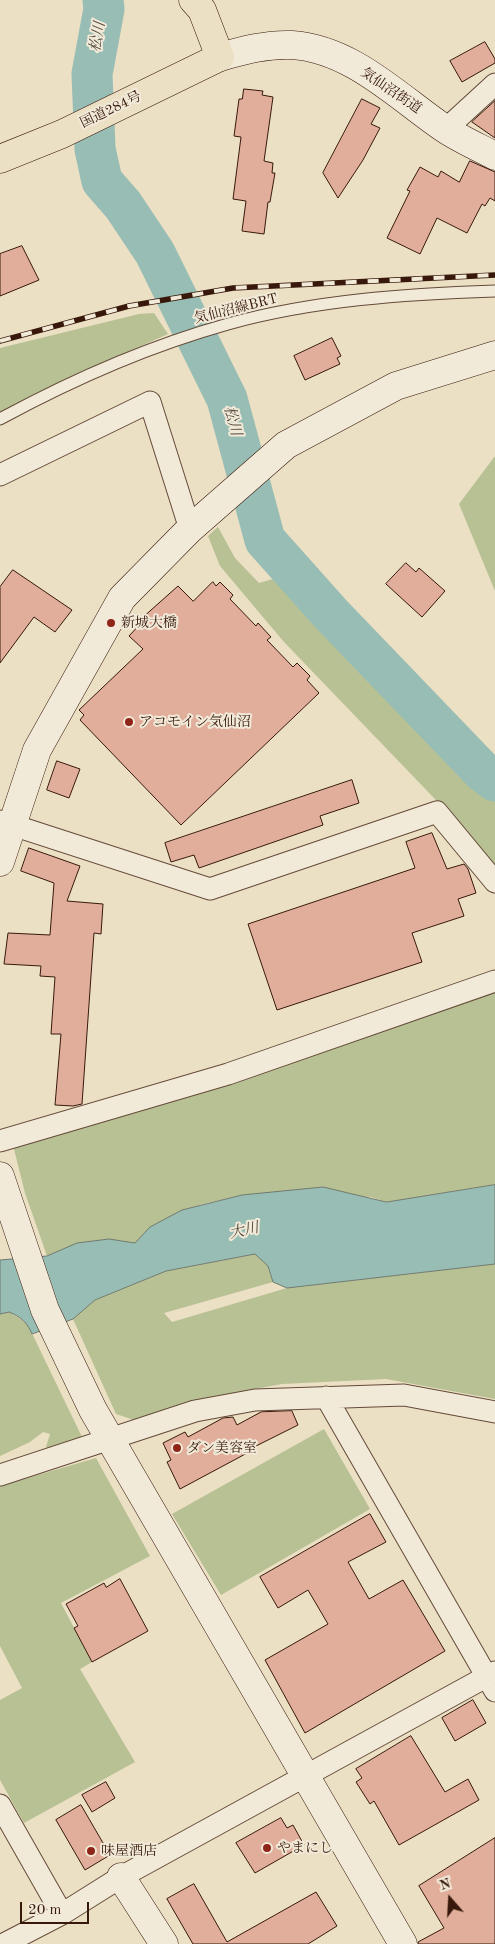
<!DOCTYPE html>
<html>
<head>
<meta charset="utf-8">
<style>
  body { margin:0 }
  #map { position:relative; width:495px; height:1944px; overflow:hidden; background:#ebdfc4; font-family:"Old Standard TT",serif }
  canvas { display:block }
  .north { position:absolute; left:425px; top:1874px; width:50px; height:50px; -webkit-text-stroke:4px #f2ead9; paint-order:stroke; rotate:341deg; font-size:14px; font-weight:700; line-height:20px; text-align:center; color:#37180a }
  .north::after { content:''; display:block; margin:auto; width:18px; height:22px; background:#37180a; clip-path:polygon(50% 0,100% 100%,50% 72%,0 100%) }
  .scale { position:absolute; left:20px; top:1902px; width:69px; height:22px; box-sizing:border-box; border:2px solid #37180a; border-top:0; padding-left:6px; font-size:15px; line-height:18px; white-space:nowrap; color:#37180a; -webkit-text-stroke:4px #f2ead9; paint-order:stroke }
</style>
</head>
<body>
<div id="map">
<canvas width="495" height="1944"></canvas>
<div class="north">N</div>
<div class="scale">20 m</div>
</div>
<script>
const ctx = document.querySelector('canvas').getContext('2d');
ctx.lineJoin = 'round';
function fillPath(path, color) { ctx.fillStyle = color; ctx.fill(path, 'evenodd'); }
function stroke(path, color, width, dash) { ctx.strokeStyle = color; ctx.lineWidth = width; ctx.lineCap = dash ? 'butt' : 'round'; ctx.setLineDash(dash || []); ctx.stroke(path); }
function drawText(font, color, halo, rows, align = 'center') {
  ctx.font = font + ' "Old Standard TT","Noto Serif JP",serif'; ctx.lineWidth = 4; ctx.setLineDash([]); ctx.textBaseline = 'middle'; ctx.strokeStyle = halo; ctx.fillStyle = color; for (const [text, x, y, turn = 0] of rows) {
    ctx.save(); ctx.translate(x, y); ctx.rotate((+turn || 0) * Math.PI / 180); ctx.textAlign = isNaN(turn) ? turn : align; if (halo) ctx.strokeText(text, 0, 0); ctx.fillText(text, 0, 0); ctx.restore();
  }
}
fillPath(new Path2D(`
  M 154,313 L 168,334 L 34,394 L 0,412 L 0,348 L 139,314 Z
  M 495,456 L 495,591 L 459,504 Z
  M 218,527 L 235,558 L 259,583 L 273,579 L 330,629 L 387,691 L 495,794 L 495,868 L 433,797 L 284,642 L 220,566 L 208,536 Z
  M 495,992 L 495,1185 L 386,1202 L 371,1197 C 292,1196 196,1181 135,1243 C 99,1238 79,1242 47,1256 L 25,1193 L 13,1145 L 201,1091 Z
  M 256,1254 L 268,1266 L 273,1282 L 164,1313 L 172,1322 L 287,1288 L 495,1264 L 495,1399 L 386,1379 L 282,1384 L 185,1402 L 137,1421 L 116,1414 L 73,1319 L 95,1300 L 166,1271 Z
  M 9,1312 L 27,1323 L 82,1437 L 47,1452 L 46,1447 L 50,1434 L 43,1432 L 30,1442 L 0,1456 L 0,1314 Z
  M 324,1429 L 370,1509 L 221,1595 L 172,1514 Z
  M 96,1458 L 150,1556 L 61,1603 L 92,1662 L 80,1669 L 135,1762 L 24,1823 L 0,1780 L 0,1700 L 22,1688 L 0,1646 L 0,1486 Z`), '#b8c194');
const water = new Path2D(`
  M 495,1185 L 495,1264 L 287,1288 L 273,1282 L 268,1266 L 255,1254 L 166,1271 L 95,1300 L 73,1319 L 32,1334 C 27,1322 21,1317 9,1312 L 0,1314 L 0,1260 L 47,1256 L 77,1243 L 109,1239 L 135,1243 L 150,1227 L 182,1210 L 242,1195 L 323,1187 L 386,1202 Z`);
fillPath(water, '#98bdb4');
stroke(water, '#717b70', 1);
stroke(new Path2D(`
  M 103,0 L 104,9 L 92,74 L 95,149 L 102,181 L 123,205 L 155,253 L 227,399 L 265,540 L 331,614 L 483,772 L 495,781`), '#98bdb4', 41);
const building = new Path2D(`
  M 485,42 L 495,59 L 495,63 L 462,82 L 450,61 Z
  M 244,89 L 263,91 L 262,95 L 273,97 L 264,161 L 273,163 L 272,173 L 275,173 L 270,202 L 268,202 L 264,234 L 242,231 L 246,201 L 233,199 L 241,137 L 234,136 L 239,99 L 242,99 Z
  M 362,99 L 380,108 L 371,124 L 380,128 L 363,160 L 338,198 L 323,173 Z
  M 495,101 L 495,138 L 472,122 Z
  M 470,161 L 495,172 L 495,201 L 490,198 L 485,206 L 482,204 L 467,233 L 437,218 L 420,254 L 387,238 L 410,191 L 407,190 L 420,167 L 438,177 L 441,171 L 459,182 Z
  M 22,246 L 39,280 L 0,296 L 0,254 Z
  M 332,338 L 341,356 L 337,358 L 340,364 L 305,380 L 294,356 Z
  M 406,563 L 416,572 L 419,568 L 445,591 L 422,617 L 386,584 Z
  M 13,570 L 72,610 L 55,632 L 34,617 L 0,663 L 0,587 Z
  M 213,582 L 216,586 L 220,582 L 233,595 L 230,599 L 256,626 L 258,623 L 271,637 L 267,640 L 293,667 L 297,663 L 310,676 L 307,680 L 319,693 L 181,825 L 80,720 L 84,715 L 79,710 L 143,649 L 129,636 L 143,621 L 141,619 L 178,586 L 193,601 Z
  M 57,761 L 80,769 L 69,798 L 47,790 Z
  M 352,780 L 359,803 L 320,816 L 323,825 L 199,868 L 194,855 L 171,862 L 165,843 Z
  M 432,833 L 447,869 L 464,864 L 468,869 L 476,893 L 458,899 L 464,916 L 412,933 L 422,962 L 277,1010 L 248,924 L 415,868 L 406,842 Z
  M 29,848 L 80,866 L 67,901 L 103,904 L 101,934 L 94,933 L 82,1104 L 73,1106 L 55,1105 L 61,1034 L 51,1034 L 55,977 L 40,976 L 41,966 L 4,964 L 8,933 L 50,935 L 54,883 L 21,871 Z
  M 292,1411 L 298,1425 L 250,1449 L 251,1451 L 180,1489 L 167,1462 L 171,1460 L 163,1443 L 185,1432 L 188,1437 L 223,1418 L 233,1417 L 237,1425 L 261,1412 Z
  M 370,1514 L 386,1542 L 348,1562 L 369,1599 L 403,1580 L 445,1651 L 305,1733 L 265,1660 L 328,1624 L 308,1590 L 278,1608 L 260,1577 Z
  M 120,1579 L 148,1631 L 92,1662 L 74,1628 L 78,1626 L 66,1604 L 104,1583 L 106,1587 Z
  M 473,1700 L 486,1723 L 455,1741 L 442,1718 Z
  M 411,1736 L 445,1792 L 468,1779 L 479,1800 L 399,1845 L 374,1801 L 370,1804 L 356,1782 L 362,1778 L 356,1769 Z
  M 106,1782 L 115,1798 L 92,1812 L 82,1795 Z
  M 81,1805 L 110,1855 L 85,1870 L 56,1820 Z
  M 281,1818 L 287,1828 L 293,1825 L 304,1845 L 255,1873 L 236,1843 Z
  M 495,1838 L 495,1944 L 419,1944 L 418,1942 L 444,1928 L 419,1886 Z
  M 194,1884 L 227,1942 L 316,1892 L 337,1926 L 308,1944 L 193,1944 L 167,1899 Z`);
fillPath(building, '#e1ae9c');
stroke(building, '#37180a', 1);
const lane = new Path2D(`
  M 0,419 C 72,380 149,346 228,324 C 314,300 406,294 495,291`);
const street = new Path2D(`
  M 446,129 L 495,84
  M 0,475 L 150,402 L 190,529
  M 0,821 L 210,889 L 437,812 L 495,882
  M 0,1141 L 228,1074 L 495,981
  M 326,1397 L 495,1691
  M 0,1475 L 195,1411 L 255,1400 L 404,1395 L 495,1412
  M 0,1805 L 62,1914
  M 4,1944 L 62,1914 L 121,1877 L 495,1672`);
const secondary = new Path2D(`
  M 220,57 C 244,50 267,44 292,45 C 352,49 398,97 445,129 C 460,139 478,147 495,156
  M 0,862 L 37,750 L 122,598 L 190,529 L 286,445 L 396,386 L 495,355
  M 0,1176 L 45,1310 L 93,1410 L 403,1944
  M 121,1877 L 164,1944`);
const highway = new Path2D(`
  M 0,159 L 62,134 L 220,57 L 202,10 L 193,0`);
stroke(lane, '#644a38', 13);
stroke(street, '#644a38', 23);
stroke(secondary, '#37180a', 29);
stroke(highway, '#37180a', 29);
stroke(lane, '#f2ead9', 11);
stroke(street, '#f2ead9', 21);
stroke(secondary, '#f2ead9', 28);
stroke(highway, '#ebdfc4', 28);
const rail = new Path2D(`
  M 0,341 L 129,306 L 233,288 L 495,275`);
stroke(rail, '#37180a', 5.5);
stroke(rail, '#f2ead9', 4, [11]);
for (const [x, y, r, color] of [
  [111,623,5,"#8f2418"],
  [129,722,5,"#8f2418"],
  [177,1448,5,"#8f2418"],
  [267,1848,5,"#8f2418"],
  [91,1851,5,"#8f2418"]
]) { const dot = new Path2D(); dot.arc(x, y, r, 0, 2 * Math.PI); ctx.fillStyle = color; ctx.fill(dot); stroke(dot, '#f2ead9', 2); }
drawText('14px', '#37180a', '#f2ead9', [
  ["気仙沼街道",391,91,34],
  ["国道284号",111,110,-26],
  ["気仙沼線BRT",236,309,-14]
]);
drawText('14px', '#37180a', '#f2ead9', [
  ["新城大橋",121,623],
  ["アコモイン気仙沼",139,722],
  ["ダン美容室",187,1448],
  ["やまにし",277,1848],
  ["味屋酒店",101,1851]
], 'left');
drawText('italic 15px', '#544a3d', '#f2ead9', [
  ["松川",98,37,-81],
  ["松川",232,421,75],
  ["大川",244,1231,-12]
]);
</script>
</body>
</html>
